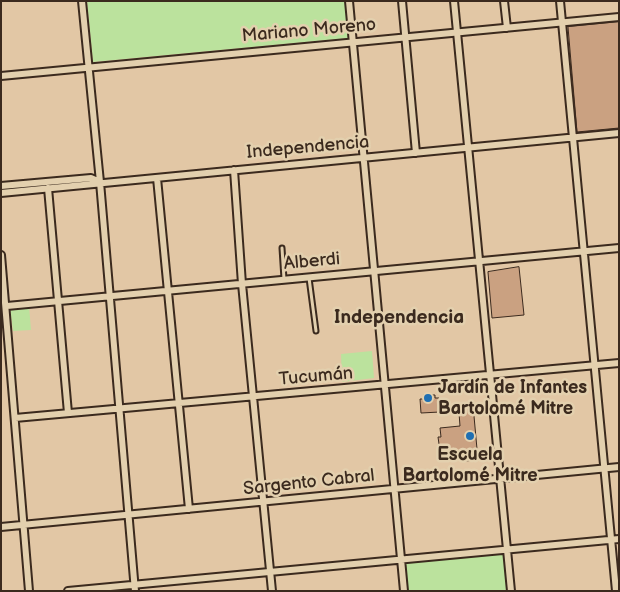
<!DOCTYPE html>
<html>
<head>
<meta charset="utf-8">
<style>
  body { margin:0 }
  #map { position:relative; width:620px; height:592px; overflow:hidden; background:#e2c7a5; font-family:"Balsamiq Sans",sans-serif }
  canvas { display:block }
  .frame { position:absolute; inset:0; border:2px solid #3b2a1e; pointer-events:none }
</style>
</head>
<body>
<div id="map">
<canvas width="620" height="592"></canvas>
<div class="frame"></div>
</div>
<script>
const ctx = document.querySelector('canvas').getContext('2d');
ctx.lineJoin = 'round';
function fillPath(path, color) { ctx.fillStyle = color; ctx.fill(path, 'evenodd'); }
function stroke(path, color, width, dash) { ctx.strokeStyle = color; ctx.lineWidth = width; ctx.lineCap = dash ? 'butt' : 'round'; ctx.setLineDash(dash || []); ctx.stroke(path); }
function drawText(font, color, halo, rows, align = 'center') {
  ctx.font = font + ' "Balsamiq Sans",sans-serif'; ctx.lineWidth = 5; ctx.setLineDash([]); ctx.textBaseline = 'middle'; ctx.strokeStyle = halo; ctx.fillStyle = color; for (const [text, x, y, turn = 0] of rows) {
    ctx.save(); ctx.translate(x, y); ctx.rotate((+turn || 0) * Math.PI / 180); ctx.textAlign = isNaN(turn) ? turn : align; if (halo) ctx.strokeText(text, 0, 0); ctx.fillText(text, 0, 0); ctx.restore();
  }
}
fillPath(new Path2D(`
  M 87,1 L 345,1 L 348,38 L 93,62 Z
  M 29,306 L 31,330 L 13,331 L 10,308 Z
  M 372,351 L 374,378 L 342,382 L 341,354 Z
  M 507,550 L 511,591 L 404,591 L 401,560 Z`), '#bbe29d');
const building = new Path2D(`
  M 619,22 L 619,128 L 577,132 L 568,27 Z
  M 519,267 L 524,315 L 492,318 L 488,272 Z
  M 424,395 L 435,395 L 435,398 L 439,398 L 440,412 L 421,413 L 420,399 L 424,399 Z
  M 473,405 L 478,460 L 464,461 L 463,457 L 445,459 L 444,450 L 440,451 L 438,437 L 441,437 L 440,428 L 460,426 L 459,413 L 463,413 L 462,406 Z`);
fillPath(building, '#caa181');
stroke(building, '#3b2a1e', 1);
const service = new Path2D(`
  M 282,248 L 284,279
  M 309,278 L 316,331`);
const minor = new Path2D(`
  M 82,1 L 100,182 L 135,591
  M 349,1 L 404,591
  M 402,1 L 416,153
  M 454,1 L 511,591
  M 504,1 L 507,28
  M 560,1 L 616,591
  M 1,76 L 619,17
  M 234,170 L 242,284 L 272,591
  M 157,178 L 189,509
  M 1,186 L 91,178 L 100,182
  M 48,188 L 68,413
  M 1,193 L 619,133
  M 1,255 L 29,591
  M 7,306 L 619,248
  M 15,418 L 619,363
  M 1,527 L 619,467
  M 68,591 L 619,539`);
stroke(service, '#3b2a1e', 7);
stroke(minor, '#3b2a1e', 10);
stroke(service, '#e3d0ae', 3);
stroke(minor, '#e3d0ae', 6);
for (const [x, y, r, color] of [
  [428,398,5,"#1f6fb2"],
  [470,436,5,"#1f6fb2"]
]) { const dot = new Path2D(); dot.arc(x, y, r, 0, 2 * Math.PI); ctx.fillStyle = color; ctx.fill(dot); stroke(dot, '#e3d0ae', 2); }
drawText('18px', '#3b2a1e', '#e3d0ae', [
  ["Mariano Moreno",309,31,-5],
  ["Independencia",308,148,-5],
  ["Alberdi",312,262,-5],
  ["Tucumán",316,377,-5],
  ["Sargento Cabral",309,483,-6]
]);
drawText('bold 18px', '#3b2a1e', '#e3d0ae', [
  ["Jardín de Infantes",438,388],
  ["Bartolomé Mitre",438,409],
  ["Escuela",470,455,"center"],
  ["Bartolomé Mitre",470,476,"center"]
], 'left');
drawText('bold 19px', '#3b2a1e', '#e3d0ae', [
  ["Independencia",399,318]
]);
</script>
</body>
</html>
